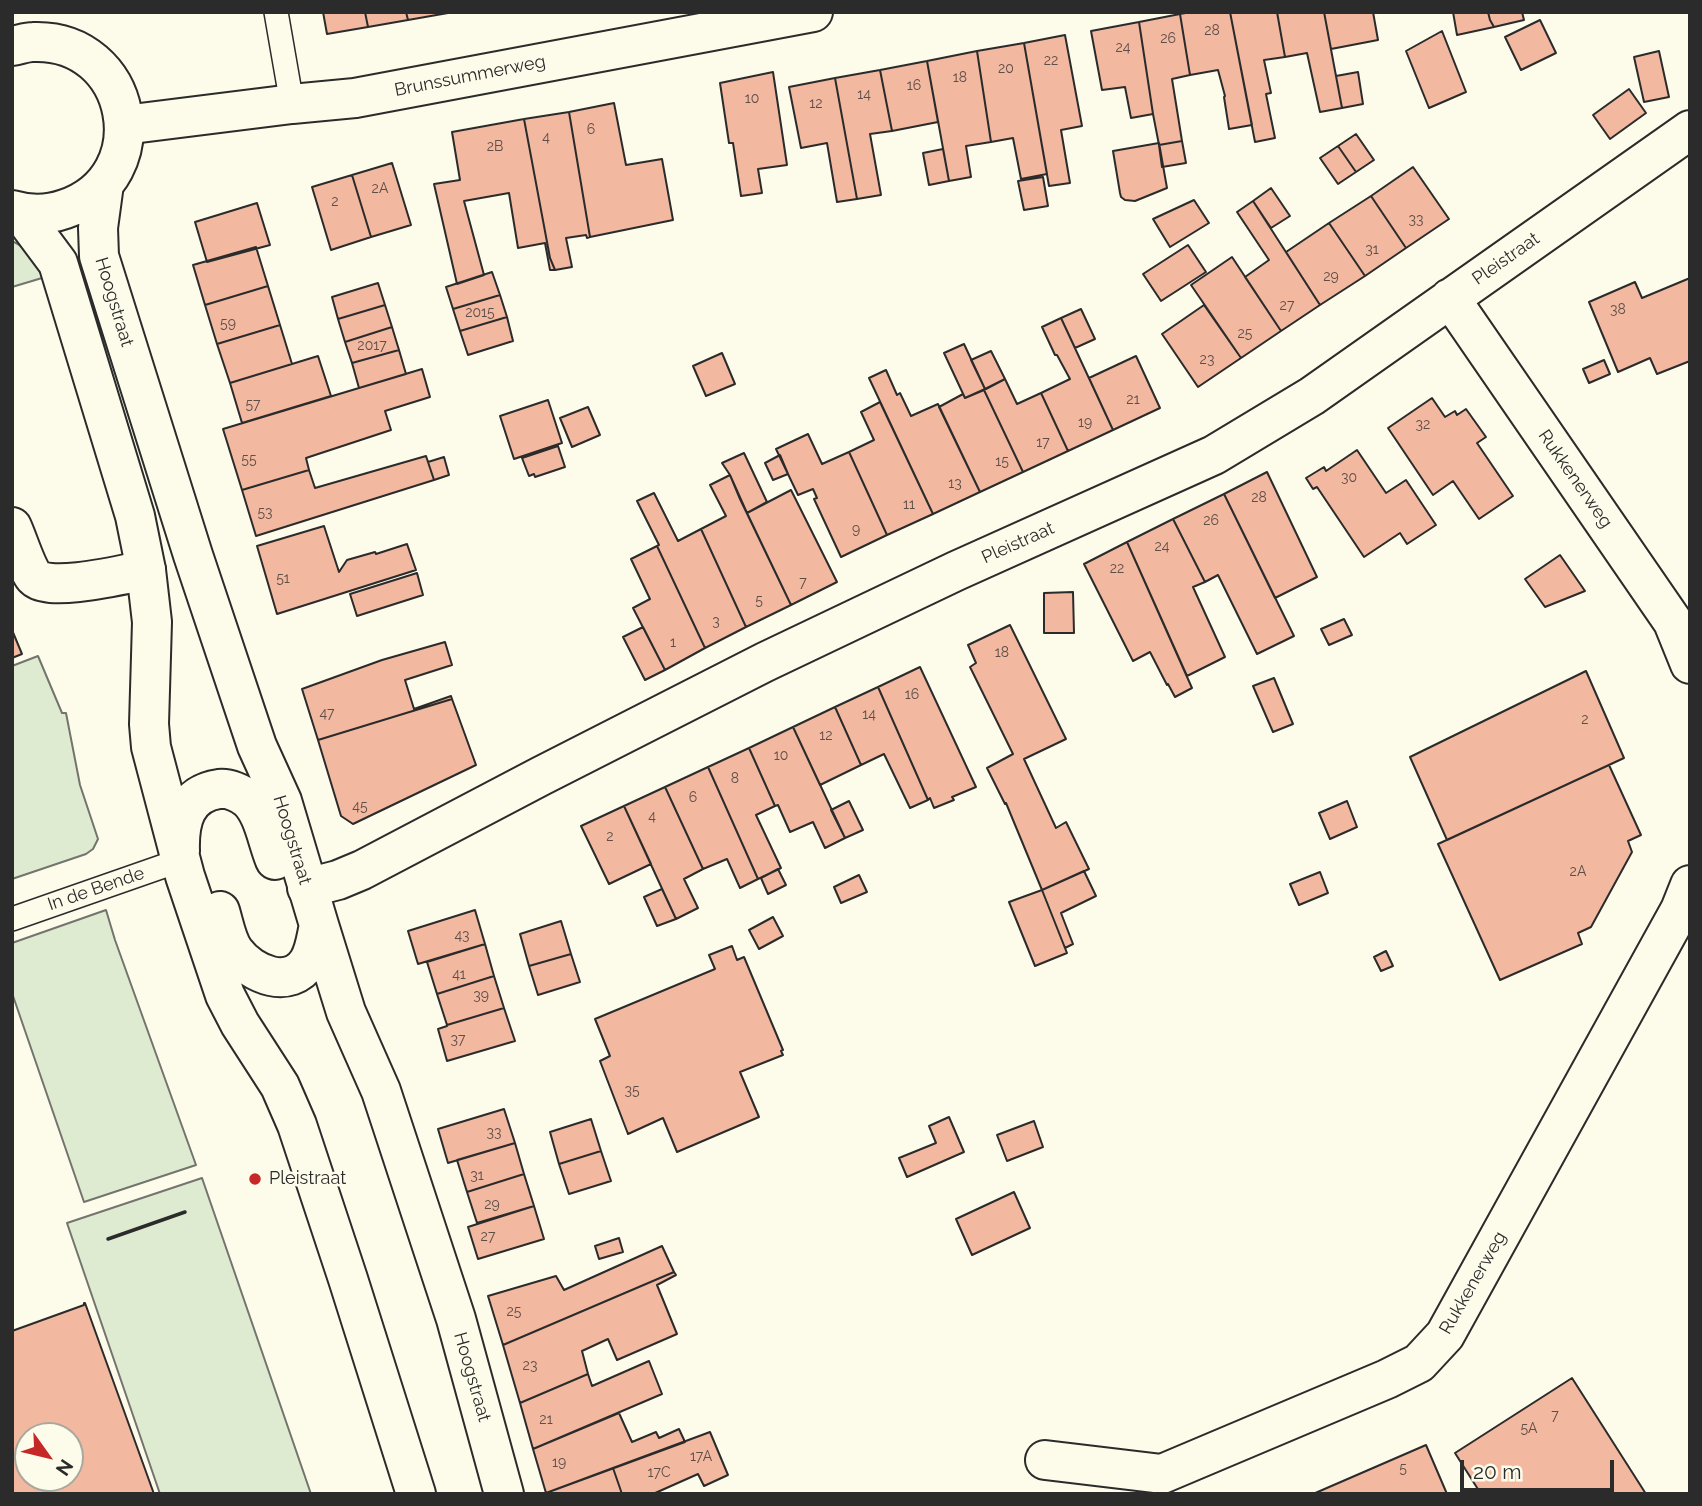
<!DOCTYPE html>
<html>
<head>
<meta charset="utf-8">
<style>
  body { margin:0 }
  #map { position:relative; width:1702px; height:1506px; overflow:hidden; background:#fdfbea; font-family:Raleway,sans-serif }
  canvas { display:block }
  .frame { position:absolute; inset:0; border:14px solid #2b2b2b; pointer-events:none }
  .north { position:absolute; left:14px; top:1422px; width:70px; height:70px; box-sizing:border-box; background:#fdfbea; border:2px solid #a9a89e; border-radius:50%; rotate:124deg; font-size:19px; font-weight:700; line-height:28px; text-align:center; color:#2b2b2b }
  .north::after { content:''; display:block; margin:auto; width:24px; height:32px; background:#c62828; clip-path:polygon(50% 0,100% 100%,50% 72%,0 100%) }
  .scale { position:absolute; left:1460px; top:1460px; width:154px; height:32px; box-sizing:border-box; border:4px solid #2b2b2b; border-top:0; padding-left:9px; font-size:21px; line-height:24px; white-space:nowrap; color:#2b2b2b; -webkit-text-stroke:5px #fdfbea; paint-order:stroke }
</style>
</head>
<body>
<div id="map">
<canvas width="1702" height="1506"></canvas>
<div class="frame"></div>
<div class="north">N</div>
<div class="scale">20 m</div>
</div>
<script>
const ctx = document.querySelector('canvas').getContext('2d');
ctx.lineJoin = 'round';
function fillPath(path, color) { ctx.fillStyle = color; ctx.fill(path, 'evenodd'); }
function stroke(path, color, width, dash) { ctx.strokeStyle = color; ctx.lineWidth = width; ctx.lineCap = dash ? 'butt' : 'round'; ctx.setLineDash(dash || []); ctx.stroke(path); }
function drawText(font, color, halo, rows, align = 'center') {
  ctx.font = font + ' Raleway,sans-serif'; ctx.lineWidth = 5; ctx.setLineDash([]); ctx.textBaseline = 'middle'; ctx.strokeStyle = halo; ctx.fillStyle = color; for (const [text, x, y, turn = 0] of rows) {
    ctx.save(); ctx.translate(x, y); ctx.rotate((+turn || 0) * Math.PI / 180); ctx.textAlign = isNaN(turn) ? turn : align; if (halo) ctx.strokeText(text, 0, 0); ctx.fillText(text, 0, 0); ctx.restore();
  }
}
const green = new Path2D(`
  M 12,241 C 27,248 41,261 42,278 L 12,287 Z
  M 38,656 L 62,713 L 66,713 L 80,785 L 98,839 L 93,849 L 86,854 L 12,879 L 12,666 Z
  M 106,910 L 115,940 L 196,1165 L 84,1202 L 12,993 L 12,943 Z
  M 202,1178 L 311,1494 L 160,1494 L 67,1223 Z`);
fillPath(green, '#deebd1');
stroke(green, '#74746e', 2);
const building = new Path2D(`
  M 323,12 L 365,12 L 368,27 L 327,34 Z
  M 365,12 L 406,12 L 408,20 L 368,27 Z
  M 406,12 L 448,12 L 448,13 L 408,20 Z
  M 1191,12 L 1230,12 L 1252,125 L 1229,129 L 1224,97 L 1225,96 L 1218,70 L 1190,75 L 1180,14 Z
  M 1230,12 L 1277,12 L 1285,57 L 1264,60 L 1271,93 L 1266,94 L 1275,138 L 1255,142 Z
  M 1277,12 L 1324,12 L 1342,108 L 1320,112 L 1307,53 L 1285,57 Z
  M 1324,12 L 1373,12 L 1378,40 L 1331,49 Z
  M 1453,12 L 1488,12 L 1490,20 L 1494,27 L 1457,35 Z
  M 1488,12 L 1522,12 L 1524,20 L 1494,27 L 1490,20 Z
  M 1180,14 L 1190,75 L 1172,79 L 1182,141 L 1159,145 L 1153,114 L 1139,22 Z
  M 1540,20 L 1556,53 L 1521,70 L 1505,37 Z
  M 1139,22 L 1153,114 L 1131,118 L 1125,87 L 1102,90 L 1091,31 Z
  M 1442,31 L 1466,92 L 1429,108 L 1406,51 Z
  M 1065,35 L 1082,126 L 1061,130 L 1070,183 L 1049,186 L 1024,43 Z
  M 1024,43 L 1047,174 L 1021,179 L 1013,138 L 991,142 L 977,51 Z
  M 977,51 L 991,142 L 966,146 L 971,177 L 949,181 L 927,61 Z
  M 1659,51 L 1669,97 L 1644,102 L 1634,57 Z
  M 927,61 L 938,122 L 892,131 L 880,70 Z
  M 880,70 L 892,131 L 870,134 L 881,195 L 857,199 L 835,78 Z
  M 773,72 L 787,165 L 758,169 L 762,193 L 741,196 L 733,143 L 729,143 L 720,83 Z
  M 1358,72 L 1363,104 L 1342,108 L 1336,76 Z
  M 835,78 L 857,199 L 837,202 L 827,143 L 801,148 L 789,87 Z
  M 1629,89 L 1646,113 L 1610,139 L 1593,115 Z
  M 614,103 L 626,165 L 662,159 L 673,220 L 590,237 L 569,112 Z
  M 569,112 L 590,237 L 587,238 L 586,235 L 566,238 L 572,267 L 555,270 L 550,258 L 524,119 Z
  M 524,119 L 550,258 L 555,270 L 550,270 L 545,243 L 518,248 L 509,193 L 464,201 L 484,275 L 457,284 L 434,184 L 460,180 L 452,132 Z
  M 1356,134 L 1374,160 L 1356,172 L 1338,146 Z
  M 1182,141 L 1186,163 L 1162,167 L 1159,145 Z
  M 1159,143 L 1167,188 L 1135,201 L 1125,200 L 1121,197 L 1120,193 L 1113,151 Z
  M 1338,146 L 1356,172 L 1338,184 L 1320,158 Z
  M 943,149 L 949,181 L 929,185 L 923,153 Z
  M 392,163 L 411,225 L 371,237 L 352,175 Z
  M 1413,167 L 1449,219 L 1406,248 L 1371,196 Z
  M 352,175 L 371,237 L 331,250 L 312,187 Z
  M 1043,177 L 1048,206 L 1024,210 L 1018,181 Z
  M 1271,188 L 1290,216 L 1271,228 L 1253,201 Z
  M 1371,196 L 1406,248 L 1365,276 L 1329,223 Z
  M 1194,200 L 1209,223 L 1170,247 L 1153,219 Z
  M 1253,201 L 1320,305 L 1281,331 L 1245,277 L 1269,260 L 1237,212 Z
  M 257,203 L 270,245 L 207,262 L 195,222 Z
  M 1329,223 L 1365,276 L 1320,305 L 1286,252 Z
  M 1188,245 L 1206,272 L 1161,301 L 1143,274 Z
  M 256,247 L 268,286 L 205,305 L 193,265 Z
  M 1232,257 L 1281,331 L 1241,358 L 1191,285 Z
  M 492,272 L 500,295 L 453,309 L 446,287 Z
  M 1690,278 L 1690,361 L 1657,374 L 1650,358 L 1618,372 L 1589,302 L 1635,282 L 1642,298 Z
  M 378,283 L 385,305 L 338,319 L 332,297 Z
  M 268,286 L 280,325 L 217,344 L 205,305 Z
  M 500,295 L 507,317 L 460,331 L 453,309 Z
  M 385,305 L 392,327 L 345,342 L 338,319 Z
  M 1204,305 L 1241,358 L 1198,387 L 1162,334 Z
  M 1081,309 L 1095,339 L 1075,348 L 1061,318 Z
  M 507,317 L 513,341 L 468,355 L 460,331 Z
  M 1061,318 L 1113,430 L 1068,451 L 1041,393 L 1070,379 L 1057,355 L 1055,355 L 1042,327 Z
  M 280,325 L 292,364 L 230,383 L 217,344 Z
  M 392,327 L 399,350 L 352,363 L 345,342 Z
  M 964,344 L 985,389 L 965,398 L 944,353 Z
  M 399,350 L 406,374 L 359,388 L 352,363 Z
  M 991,351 L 1005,379 L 985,389 L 971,360 Z
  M 722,353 L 735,384 L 706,396 L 693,366 Z
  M 318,356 L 331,396 L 242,423 L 230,383 Z
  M 1136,356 L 1160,408 L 1113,430 L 1089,378 Z
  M 1604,360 L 1610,374 L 1589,383 L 1583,369 Z
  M 422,369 L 430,397 L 385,411 L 391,430 L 306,458 L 309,470 L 242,490 L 223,429 Z
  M 886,370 L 897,395 L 900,393 L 911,416 L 938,404 L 980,492 L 933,514 L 869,378 Z
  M 1005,379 L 1017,404 L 1041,393 L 1068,451 L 1023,472 L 984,390 Z
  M 984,390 L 1023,472 L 980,492 L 939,407 L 963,394 L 965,398 Z
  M 1432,398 L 1445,417 L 1455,411 L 1457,415 L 1466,409 L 1486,437 L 1477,443 L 1513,496 L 1479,519 L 1453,481 L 1433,495 L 1388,428 Z
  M 548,400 L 562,443 L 514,459 L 500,416 Z
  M 880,402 L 933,514 L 887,535 L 849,452 L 874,440 L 861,412 Z
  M 588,407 L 600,435 L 572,447 L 560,418 Z
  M 808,434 L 822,464 L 849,452 L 887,535 L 841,557 L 814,499 L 817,498 L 813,489 L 798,495 L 776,449 Z
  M 558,446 L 565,467 L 535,477 L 534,474 L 529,476 L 522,458 Z
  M 1357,450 L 1386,493 L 1406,480 L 1436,525 L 1407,544 L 1400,533 L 1364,557 L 1317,487 L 1313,489 L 1306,478 L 1324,467 L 1326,471 Z
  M 744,453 L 767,502 L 747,513 L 730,475 L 722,463 Z
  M 780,455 L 788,474 L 773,480 L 765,463 Z
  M 426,456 L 434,480 L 256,536 L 242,490 L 309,470 L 315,488 Z
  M 444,457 L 449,475 L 434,480 L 428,462 Z
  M 1267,472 L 1317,577 L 1275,598 L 1224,494 Z
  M 730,475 L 740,499 L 791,605 L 746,627 L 701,529 L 726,516 L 710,485 Z
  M 791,490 L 837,582 L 791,605 L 747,513 Z
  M 654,493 L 678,541 L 701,529 L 746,627 L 705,648 L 657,546 L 659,545 L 637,501 Z
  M 1224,494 L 1294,636 L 1257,654 L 1218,575 L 1205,582 L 1173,519 Z
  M 1173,519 L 1205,582 L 1193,587 L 1225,657 L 1187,676 L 1127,542 Z
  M 324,526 L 339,572 L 347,560 L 375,552 L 376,554 L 407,544 L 416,570 L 277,614 L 257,546 Z
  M 1127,542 L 1192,688 L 1175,697 L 1168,684 L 1167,685 L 1150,652 L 1133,661 L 1084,564 Z
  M 657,546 L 705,648 L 665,670 L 633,608 L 650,599 L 631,559 Z
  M 1560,555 L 1585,591 L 1545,607 L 1525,579 Z
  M 417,573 L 423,595 L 357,616 L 350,594 Z
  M 1073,592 L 1074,633 L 1044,633 L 1044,593 Z
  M 1344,619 L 1352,635 L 1329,645 L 1321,629 Z
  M 1010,625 L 1066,739 L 1024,759 L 1056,828 L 1066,822 L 1089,869 L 1042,890 L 1006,803 L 1005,804 L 987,768 L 1013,754 L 970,667 L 976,663 L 968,645 Z
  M 643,627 L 665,670 L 645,680 L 623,637 Z
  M 12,630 L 22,654 L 12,658 Z
  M 445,642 L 452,665 L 405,680 L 414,709 L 451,696 L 452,699 L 318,740 L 302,689 L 382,660 Z
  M 920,667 L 976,787 L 952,797 L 954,800 L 934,808 L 930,798 L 928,800 L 878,687 Z
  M 1586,671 L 1624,758 L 1447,840 L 1410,757 Z
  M 1274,678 L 1293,724 L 1273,732 L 1253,686 Z
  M 878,687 L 928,800 L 910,808 L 884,754 L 861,765 L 835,707 Z
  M 452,699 L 476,765 L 353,824 L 341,816 L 318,740 Z
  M 835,707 L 861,765 L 820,785 L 793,727 Z
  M 793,727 L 845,838 L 825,848 L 813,822 L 790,832 L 778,805 L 775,806 L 749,748 Z
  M 749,748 L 775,806 L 756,815 L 781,868 L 758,879 L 708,767 Z
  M 1609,765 L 1641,835 L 1628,841 L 1632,852 L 1591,927 L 1578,933 L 1582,944 L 1500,980 L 1438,844 Z
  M 708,767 L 758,879 L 740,888 L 727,859 L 703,869 L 665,787 Z
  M 665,787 L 703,869 L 684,879 L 698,908 L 676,919 L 624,806 Z
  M 849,801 L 863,830 L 845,838 L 831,810 Z
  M 1347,801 L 1357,827 L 1330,839 L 1319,813 Z
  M 624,806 L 651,864 L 609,884 L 581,826 Z
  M 778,869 L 786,885 L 768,894 L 761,878 Z
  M 1084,871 L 1096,896 L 1061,913 L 1073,944 L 1065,948 L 1042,890 Z
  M 1320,872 L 1328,893 L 1299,905 L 1290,884 Z
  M 859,875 L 867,892 L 841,903 L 834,887 Z
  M 662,889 L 676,919 L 657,926 L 644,897 Z
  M 1042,890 L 1067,953 L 1035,966 L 1009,902 Z
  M 475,910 L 485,944 L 418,964 L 408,931 Z
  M 773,917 L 783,936 L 759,949 L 749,930 Z
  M 561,921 L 571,954 L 529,966 L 520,934 Z
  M 485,944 L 494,976 L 437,994 L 427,962 Z
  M 732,946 L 737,960 L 744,957 L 783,1050 L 781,1051 L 783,1055 L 740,1072 L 759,1117 L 677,1152 L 663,1118 L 628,1134 L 600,1061 L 610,1056 L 595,1019 L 715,969 L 709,955 Z
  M 1386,951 L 1393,966 L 1381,971 L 1374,957 Z
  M 571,954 L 580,982 L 538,995 L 529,966 Z
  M 494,976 L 504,1008 L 447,1025 L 437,994 Z
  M 504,1008 L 515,1041 L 447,1061 L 438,1029 L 447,1026 L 447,1025 Z
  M 504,1109 L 515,1143 L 448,1163 L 438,1129 Z
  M 949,1117 L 964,1152 L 907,1177 L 899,1158 L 936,1143 L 929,1126 Z
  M 591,1119 L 601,1151 L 559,1164 L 550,1132 Z
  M 1034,1121 L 1043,1147 L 1007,1161 L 997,1135 Z
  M 515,1143 L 524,1174 L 467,1192 L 457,1160 Z
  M 601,1151 L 611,1181 L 569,1194 L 559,1164 Z
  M 524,1174 L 534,1206 L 477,1223 L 467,1192 Z
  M 1014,1192 L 1030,1228 L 972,1255 L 956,1219 Z
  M 534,1206 L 544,1239 L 478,1259 L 468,1227 Z
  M 619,1238 L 623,1252 L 599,1259 L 595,1246 Z
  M 662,1246 L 674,1272 L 503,1345 L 488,1296 L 556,1276 L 564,1290 Z
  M 674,1272 L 676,1275 L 657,1285 L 677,1334 L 617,1360 L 608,1339 L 582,1351 L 588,1374 L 520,1403 L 503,1345 Z
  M 84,1303 L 85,1303 L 154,1494 L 12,1494 L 12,1331 L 84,1305 ZM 28,1436 L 70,1436 L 70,1478 L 28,1478 Z
  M 649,1361 L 662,1394 L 533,1449 L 520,1403 L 588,1374 L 592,1386 Z
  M 1572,1378 L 1646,1494 L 1481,1494 L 1455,1453 Z
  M 619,1413 L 632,1442 L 656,1432 L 659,1438 L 679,1429 L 685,1442 L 546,1493 L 533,1449 Z
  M 710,1432 L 728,1475 L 704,1486 L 698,1474 L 653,1494 L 622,1494 L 613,1468 Z
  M 1426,1445 L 1447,1494 L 1313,1494 Z
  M 613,1468 L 622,1494 L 546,1494 L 546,1493 Z`);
fillPath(building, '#f2b8a0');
stroke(building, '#2b2b2b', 2);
const service = new Path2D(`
  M 276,12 L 292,104
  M 12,919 L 181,860`);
const minor = new Path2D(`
  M 124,125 L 292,104 L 355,98 L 813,12
  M 1450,298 L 1673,622 L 1690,664
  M 12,527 C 18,540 26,567 34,577 C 48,593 125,574 146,570
  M 307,888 L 338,880 L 362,870 L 541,776 L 765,662 L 956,571 L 1214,455 L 1312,396 L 1690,130
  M 1045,1460 L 1162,1474 L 1387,1379 L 1419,1363 L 1445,1335 L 1680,910 L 1690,885`);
const secondary = new Path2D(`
  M 12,46 C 19,45 26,42 33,42 C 133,38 160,177 65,209 C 48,215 29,215 12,210
  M 104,184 L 98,228 L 99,256 L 193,555 L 257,746 L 282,801 L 319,925 L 346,1012 L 381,1091 L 456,1319 L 504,1494
  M 20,212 L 58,263 L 135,516 L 146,570 L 152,622 L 149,724 L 151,747 L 185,876 L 225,995 L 240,1024 L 280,1086 L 297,1125 L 348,1279 L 416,1494
  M 180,851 C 179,822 185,794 219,789 C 229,788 241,793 249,800 C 264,815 267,841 275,860
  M 220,911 C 224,924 227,942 235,952 C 252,975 290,990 308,962 C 315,951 316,938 319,925`);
stroke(service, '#2b2b2b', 26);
stroke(minor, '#2b2b2b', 42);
stroke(secondary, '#2b2b2b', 42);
stroke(service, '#fdfbea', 23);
stroke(minor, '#fdfbea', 38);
stroke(secondary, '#fdfbea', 38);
stroke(new Path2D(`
  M 108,1239 L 185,1212`), '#2b2b2b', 3.5);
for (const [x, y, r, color] of [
  [255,1179,7,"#c62828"]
]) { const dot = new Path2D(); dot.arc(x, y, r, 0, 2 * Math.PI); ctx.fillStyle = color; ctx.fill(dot); stroke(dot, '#fdfbea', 2.5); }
drawText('14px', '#5d4e48', null, [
  ["28",1212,31],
  ["26",1168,39],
  ["24",1123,48],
  ["22",1051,61],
  ["20",1006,69],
  ["18",960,78],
  ["16",914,86],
  ["14",864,95],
  ["10",752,99],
  ["12",816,104],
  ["6",591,130],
  ["4",546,138],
  ["2B",495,147],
  ["2A",380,189],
  ["2",335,202],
  ["33",1416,220],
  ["31",1372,250],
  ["29",1331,277],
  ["27",1287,306],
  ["38",1618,310],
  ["2015",480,313],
  ["59",228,324],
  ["25",1245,334],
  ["2017",372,346],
  ["23",1207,360],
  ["21",1133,400],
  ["57",253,405],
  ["19",1085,423],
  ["32",1423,425],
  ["17",1043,443],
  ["55",249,460],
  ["15",1002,462],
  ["30",1349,478],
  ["13",955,484],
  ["28",1259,498],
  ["11",909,505],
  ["53",265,513],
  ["26",1211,521],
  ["9",856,530],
  ["24",1162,547],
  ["22",1117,569],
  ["51",283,579],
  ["7",803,583],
  ["5",759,601],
  ["3",716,622],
  ["1",673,643],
  ["18",1002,653],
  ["16",912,695],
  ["47",327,714],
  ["14",869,715],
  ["2",1585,720],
  ["12",826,736],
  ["10",781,756],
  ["8",735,779],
  ["6",693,798],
  ["45",360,807],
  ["4",652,817],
  ["2",610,837],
  ["2A",1578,872],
  ["43",462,936],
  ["41",459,975],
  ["39",481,996],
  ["37",458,1040],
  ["35",632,1091],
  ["33",494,1133],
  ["31",477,1176],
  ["29",492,1205],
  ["27",488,1237],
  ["25",514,1312],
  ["23",530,1366],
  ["7",1555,1416],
  ["21",546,1420],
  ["5A",1529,1429],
  ["17A",701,1457],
  ["19",559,1463],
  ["5",1403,1469],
  ["17C",659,1473]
]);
drawText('18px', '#2b2b2b', '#fdfbea', [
  ["Brunssummerweg",470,76,-11],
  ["Pleistraat",1506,259,-35],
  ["Hoogstraat",114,302,73],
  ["Rukkenerweg",1575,479,55],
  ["Pleistraat",1018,543,-24],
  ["Hoogstraat",292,840,73],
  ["In de Bende",96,889,-19],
  ["Rukkenerweg",1473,1283,-60],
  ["Hoogstraat",472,1377,74]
]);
drawText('18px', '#2b2b2b', '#fdfbea', [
  ["Pleistraat",269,1179]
], 'left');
</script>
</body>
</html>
